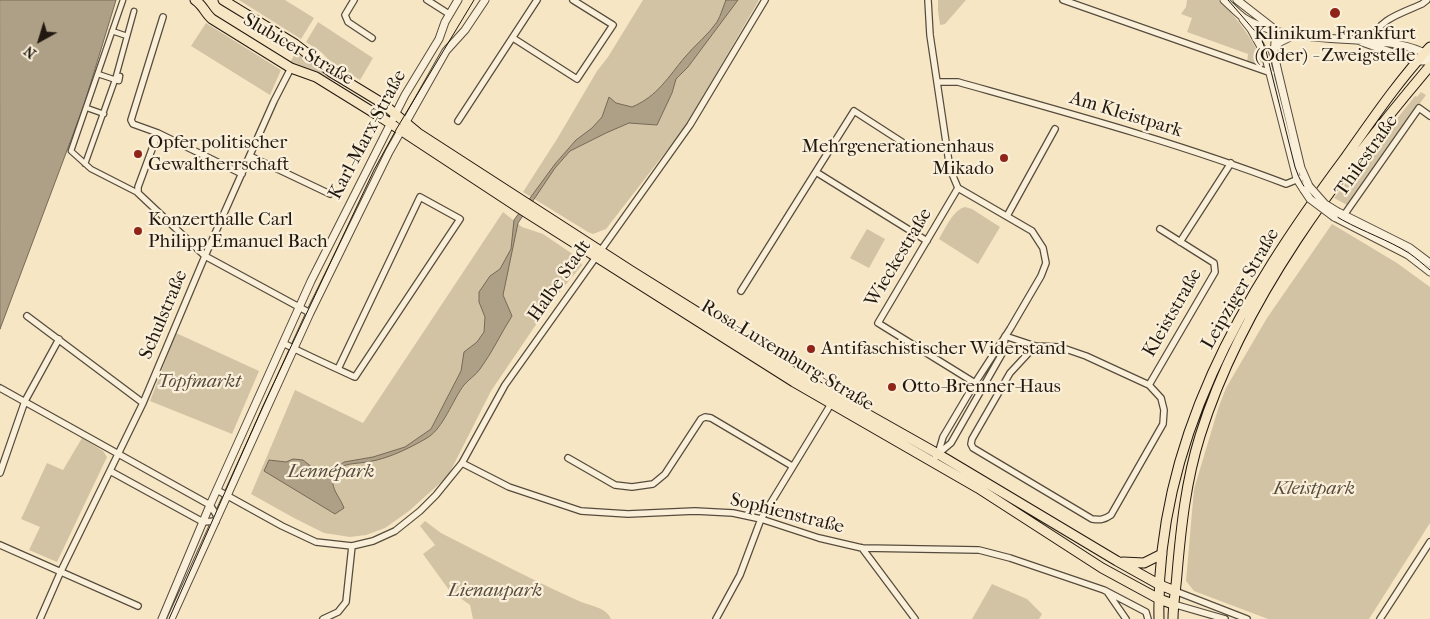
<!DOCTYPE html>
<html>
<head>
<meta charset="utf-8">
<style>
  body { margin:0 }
  #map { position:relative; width:1430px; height:619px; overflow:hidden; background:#f7e6c4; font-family:"IM FELL French Canon",serif }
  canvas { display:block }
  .north { position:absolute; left:15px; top:15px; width:50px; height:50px; -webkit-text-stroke:4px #faefd9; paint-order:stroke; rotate:219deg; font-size:14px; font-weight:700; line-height:20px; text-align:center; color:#211810 }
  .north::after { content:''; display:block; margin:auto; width:18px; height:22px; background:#211810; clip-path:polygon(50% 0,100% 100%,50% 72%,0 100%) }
</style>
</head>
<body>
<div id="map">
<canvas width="1430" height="619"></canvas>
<div class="north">N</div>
</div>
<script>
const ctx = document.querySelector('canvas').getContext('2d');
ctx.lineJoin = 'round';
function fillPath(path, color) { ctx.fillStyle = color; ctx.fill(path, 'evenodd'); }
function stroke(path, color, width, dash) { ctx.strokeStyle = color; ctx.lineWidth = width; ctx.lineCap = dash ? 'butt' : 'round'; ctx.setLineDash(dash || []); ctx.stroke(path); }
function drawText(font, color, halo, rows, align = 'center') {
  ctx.font = font + ' "IM FELL French Canon",serif'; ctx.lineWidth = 4.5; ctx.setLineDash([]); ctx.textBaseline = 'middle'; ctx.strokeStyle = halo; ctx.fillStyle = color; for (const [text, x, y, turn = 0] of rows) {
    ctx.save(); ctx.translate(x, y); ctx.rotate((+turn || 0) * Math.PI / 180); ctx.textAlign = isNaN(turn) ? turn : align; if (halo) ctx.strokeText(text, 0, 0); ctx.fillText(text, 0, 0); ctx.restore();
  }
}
fillPath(new Path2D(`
  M 239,0 L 285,0 L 314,18 L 301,39 Z
  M 643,0 L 759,0 L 685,127 L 606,229 L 593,234 L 588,232 L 523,192 L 557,139 L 597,71 L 608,57 Z
  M 938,0 L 966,0 L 945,24 L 940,25 L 938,11 Z
  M 1187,0 L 1219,0 C 1239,21 1255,40 1264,68 L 1247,63 L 1248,54 L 1187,32 L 1192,18 L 1181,14 L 1186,7 Z
  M 318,22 L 373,58 L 360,80 L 329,60 L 321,52 L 306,42 Z
  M 206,23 L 281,70 L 270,95 L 191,46 Z
  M 298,49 L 337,80 L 335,81 L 309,69 L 289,64 Z
  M 1421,92 L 1426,95 L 1347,205 L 1334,198 L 1415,96 L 1417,97 Z
  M 965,207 L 972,209 L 1000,227 L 978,264 L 939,239 C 945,229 953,210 965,207 Z
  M 503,212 L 522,227 L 543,234 L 577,257 L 582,265 L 552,301 L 491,391 L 448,476 L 409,511 L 385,528 L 366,535 L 350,537 L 324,533 L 294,518 L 251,494 L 295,390 L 363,423 Z
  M 1332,224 L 1397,263 L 1430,287 L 1430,523 L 1369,619 L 1268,619 L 1194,591 L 1186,581 L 1194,489 L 1219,406 L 1226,388 L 1267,318 Z
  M 867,229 L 885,239 L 869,268 L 850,258 Z
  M 176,333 L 259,371 L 232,434 L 150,401 Z
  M 82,438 L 103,451 L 107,457 L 57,562 L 29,550 L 40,527 L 21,519 L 47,463 L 63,470 Z
  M 425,521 L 441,533 C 487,556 532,580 579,601 C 590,606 606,607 611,619 L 473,619 L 470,605 L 449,590 L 423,554 L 435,545 L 420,526 Z
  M 992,584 L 1027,599 L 1042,614 L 1039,619 L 972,619 Z`), '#d3c3a5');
const water = new Path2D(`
  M 0,0 L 116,0 L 84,105 L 0,329 Z
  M 726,0 L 738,0 L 688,67 L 676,79 L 672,93 L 657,125 L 629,123 L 606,133 L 570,151 L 555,168 L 518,223 L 503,295 L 512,316 C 501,333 492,353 480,369 C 476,375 469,379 464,385 C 453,399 443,429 427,438 C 406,450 384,461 359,463 C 351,464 341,464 336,473 C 327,486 340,496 344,508 L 335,514 L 264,471 L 269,460 L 286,462 L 293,459 L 303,460 L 313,468 L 322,472 L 334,470 L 344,462 L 373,457 L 405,447 L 431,429 L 461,371 L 464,352 L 477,342 L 484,332 L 485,317 L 479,302 L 479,292 L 490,276 L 500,269 L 511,249 L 514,220 L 555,164 L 576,140 L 592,128 L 602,117 L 609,97 L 616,103 L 632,107 C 658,96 668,77 685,57 C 695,45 708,35 717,22 C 721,15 723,7 726,0 Z`);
fillPath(water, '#aea087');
stroke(water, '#766a57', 1);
const pedestrian = new Path2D(`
  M 123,0 L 71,151 L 91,169 L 138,193
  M 112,31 L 127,36
  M 98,74 L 119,81 L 120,76
  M 87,108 L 104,114
  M 85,164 L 115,80 L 134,11`);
const minor = new Path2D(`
  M 354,0 L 345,15 L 348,22 L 372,38
  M 427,0 L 449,14
  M 928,0 L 930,35 L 950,169 L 958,188 L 1032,231 L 1043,248 L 1046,263 L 1041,276 L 1010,329 L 975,383 L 943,437 L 938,454
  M 1063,0 L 1271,73
  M 163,17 L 131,120 L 133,124 L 158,133 L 242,174
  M 513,38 L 577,79 L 613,25 L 573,0
  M 1373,41 C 1375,20 1405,12 1422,4 L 1427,0
  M 937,82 L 958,82 C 1068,113 1179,143 1286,184 L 1301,178
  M 458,121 L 537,0
  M 158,133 L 138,187 L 138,193 L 205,256 L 310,313
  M 250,156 L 330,194
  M 816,172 L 927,241
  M 958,188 L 878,323 L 975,383
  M 1007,216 L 1055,129
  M 1342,218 L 1419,108 L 1430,116
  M 1180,242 L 1231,163
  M 741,291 L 854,111 L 902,142
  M 27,316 L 143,403
  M 1005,336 L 1035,346 L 1060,347 L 1086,356 L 1149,385 L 1161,398 L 1164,410 L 1163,424 L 1111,515 C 1104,520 1100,520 1092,519 L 973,448 L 971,444 L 972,439 L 1010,373 L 1035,346
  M 283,343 C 306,355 331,366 355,377 L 460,219 L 420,197 L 338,369
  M 1149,385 L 1215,272 L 1214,263 L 1160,229
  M 0,388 L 210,505 L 217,516
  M 568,458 L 615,485 L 632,487 L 653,484 L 665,474 L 701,419 L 705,417 L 711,418 L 792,466
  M 933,461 L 938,454 L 951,443 L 1003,352 L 1005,338
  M 462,463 L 509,487 L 581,511 L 628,514 L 695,511 L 733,513 L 761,519 L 819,538 L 862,548 L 979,550 L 1010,558 L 1104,590 L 1146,612 L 1148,619
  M 110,471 L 203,522 L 216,521
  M 0,473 L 25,401 L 59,339
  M 217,490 L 282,526 L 316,542 L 352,546 L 373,541 L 395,531 L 420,511 L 436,495 L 462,463 L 505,385 L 690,125 L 765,0
  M 0,545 L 138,606
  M 862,548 L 915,619
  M 1175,591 L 1247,619
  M 1108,593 L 1126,619
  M 1173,604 L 1225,619
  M 40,619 L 61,571 L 143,403 L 205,256 L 274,101 L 291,68
  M 323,619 L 338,612 L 346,602 L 352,546
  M 716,619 L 740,575 L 761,519 L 831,404
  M 1380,619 L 1430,542`);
const tertiary = new Path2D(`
  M 1224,0 C 1231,6 1237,13 1244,18 C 1274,37 1321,38 1356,40 C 1380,42 1409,43 1430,56
  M 1237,0 L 1273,28
  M 1243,19 L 1251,29 L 1265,54 L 1297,179 L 1304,190
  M 1276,30 L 1274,54 L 1278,72 L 1301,168 L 1309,186
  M 1362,42 L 1416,61 L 1430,61
  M 1274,48 L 1280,42 L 1294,35
  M 1338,212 L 1410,248 L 1430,263
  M 1334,217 L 1408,255 L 1430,272
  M 162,619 L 210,505 L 311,281 L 405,95 L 439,39 L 445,22 L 458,0
  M 171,619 L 310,313 L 389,152 L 446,51 L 465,30 L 485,0`);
const primary = new Path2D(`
  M 195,0 C 203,5 205,13 212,19 L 291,68 L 316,77 L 379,116 L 519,208 L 794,382 L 978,488 L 1102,568 L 1159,599 L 1173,604
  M 223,0 L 295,44 L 331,72 L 382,103 L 418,133 L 630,270 L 798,375 L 938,454 L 1117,561 L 1160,585 L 1175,591
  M 1123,562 L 1144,563 L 1162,554
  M 1159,619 C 1155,442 1243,295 1345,158 C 1372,120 1398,81 1430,47
  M 1173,619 C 1173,604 1176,589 1177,574 C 1181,527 1186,481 1200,436 C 1243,298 1338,175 1430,66`);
stroke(pedestrian, '#564c3d', 7);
stroke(minor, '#564c3d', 8);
stroke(tertiary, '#564c3d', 9);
stroke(primary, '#211810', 11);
stroke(pedestrian, '#faefd9', 4.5);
stroke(minor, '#faefd9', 5.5);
stroke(tertiary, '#faefd9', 7);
stroke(primary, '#f7e6c4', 9);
stroke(new Path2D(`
  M 1228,0 L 1261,38 L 1266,51 L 1295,167 C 1312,220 1367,227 1409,253 C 1416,258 1423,264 1430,270
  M 169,619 L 263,406 L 374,170 L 397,128 L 474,0`), '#211810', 1);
const tertiaryBridge = new Path2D(`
  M 1309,186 L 1325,204 L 1338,212
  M 1304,190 L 1310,199 L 1334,217`);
stroke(tertiaryBridge, '#564c3d', 9, []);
stroke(tertiaryBridge, '#faefd9', 7);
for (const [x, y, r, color] of [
  [1335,13,6,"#8f2418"],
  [138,154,5,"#8f2418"],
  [1004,158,5,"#8f2418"],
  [138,231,5,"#8f2418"],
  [811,349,5,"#8f2418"],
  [892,387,5,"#8f2418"]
]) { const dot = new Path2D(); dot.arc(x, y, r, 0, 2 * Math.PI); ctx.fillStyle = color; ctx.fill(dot); stroke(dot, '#faefd9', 2); }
drawText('19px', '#211810', '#faefd9', [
  ["Klinikum Frankfurt",1335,34,"center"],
  ["(Oder) - Zweigstelle",1335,56,"center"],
  ["Opfer politischer",148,143],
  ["Gewaltherrschaft",148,165],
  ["Mehrgenerationenhaus",994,147,"right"],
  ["Mikado",994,169,"right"],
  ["Konzerthalle Carl",148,220],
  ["Philipp Emanuel Bach",148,242],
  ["Antifaschistischer Widerstand",821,349],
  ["Otto-Brenner-Haus",902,387]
], 'left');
drawText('19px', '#211810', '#faefd9', [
  ["Slubicer Straße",298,50,30],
  ["Am Kleistpark",1126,115,17],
  ["Karl-Marx-Straße",368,135,-62],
  ["Thilestraße",1367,156,-55],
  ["Wieckestraße",899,258,-59],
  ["Halbe Stadt",560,281,-55],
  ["Leipziger Straße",1241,289,-60],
  ["Kleiststraße",1173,313,-60],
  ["Schulstraße",164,315,-67],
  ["Rosa-Luxemburg-Straße",787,356,31],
  ["Sophienstraße",787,514,14]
]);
drawText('italic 19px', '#564b3d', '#faefd9', [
  ["Topfmarkt",199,382],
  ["Lennépark",331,472],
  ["Kleistpark",1314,489],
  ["Lienaupark",495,591]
]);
</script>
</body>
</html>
